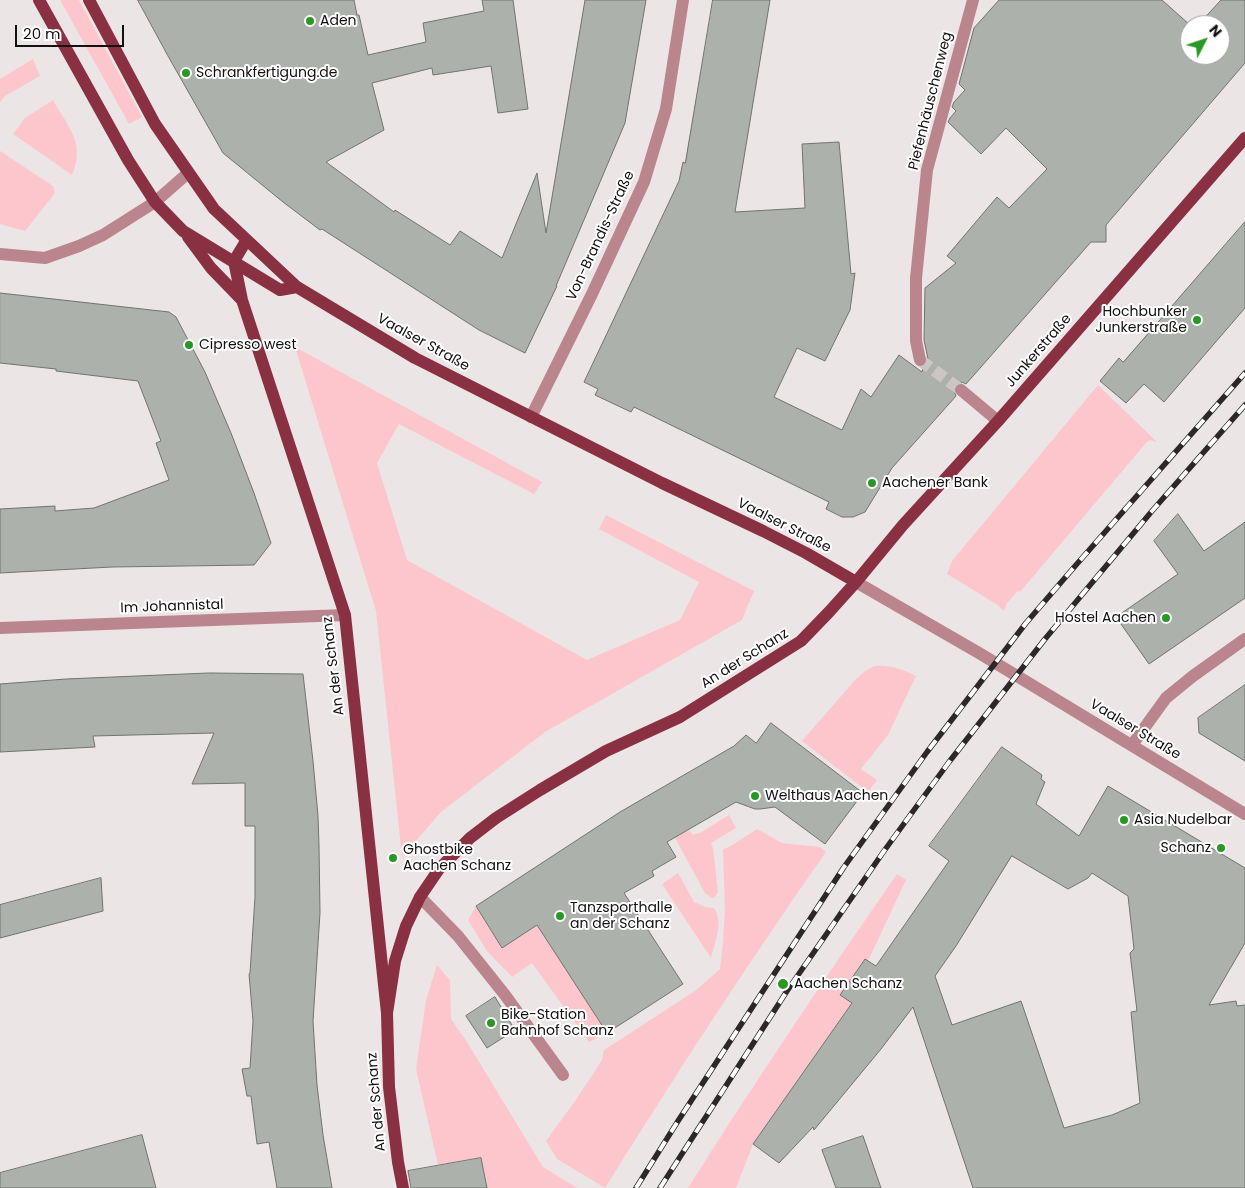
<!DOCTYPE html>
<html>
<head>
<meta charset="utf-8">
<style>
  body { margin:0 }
  #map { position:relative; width:1245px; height:1188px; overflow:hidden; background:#ece5e5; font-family:Poppins,sans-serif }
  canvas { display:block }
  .north { position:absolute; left:1180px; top:15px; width:50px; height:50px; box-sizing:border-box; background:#fff; border:1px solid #a19f9f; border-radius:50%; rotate:49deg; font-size:14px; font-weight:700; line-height:20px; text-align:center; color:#131010 }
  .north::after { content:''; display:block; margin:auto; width:18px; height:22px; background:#2a9825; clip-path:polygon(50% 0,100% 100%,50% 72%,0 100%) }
  .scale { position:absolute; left:15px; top:25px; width:109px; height:22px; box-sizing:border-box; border:2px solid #131010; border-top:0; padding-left:6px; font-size:15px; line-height:18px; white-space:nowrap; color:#131010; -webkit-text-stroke:4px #fff; paint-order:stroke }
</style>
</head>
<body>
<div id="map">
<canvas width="1245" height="1188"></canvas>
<div class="north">N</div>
<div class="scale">20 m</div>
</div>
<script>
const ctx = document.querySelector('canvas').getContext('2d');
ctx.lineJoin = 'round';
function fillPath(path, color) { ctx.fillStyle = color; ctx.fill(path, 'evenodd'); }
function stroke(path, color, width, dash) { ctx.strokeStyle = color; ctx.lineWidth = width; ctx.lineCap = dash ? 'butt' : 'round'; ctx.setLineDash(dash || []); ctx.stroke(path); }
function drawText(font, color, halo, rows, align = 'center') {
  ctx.font = font + ' Poppins,sans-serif'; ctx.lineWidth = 4; ctx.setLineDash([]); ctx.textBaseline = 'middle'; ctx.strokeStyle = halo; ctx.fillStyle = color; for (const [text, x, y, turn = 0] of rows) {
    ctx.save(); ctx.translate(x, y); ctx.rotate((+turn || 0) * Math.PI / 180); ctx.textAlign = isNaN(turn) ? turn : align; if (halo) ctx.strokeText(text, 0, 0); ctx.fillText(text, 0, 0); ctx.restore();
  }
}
fillPath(new Path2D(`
  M 60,0 L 79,0 L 142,117 L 129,124 Z
  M 33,59 L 40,76 L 5,96 L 0,102 L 0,79 Z
  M 53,100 C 68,127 86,143 72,175 L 13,134 L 25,118 Z
  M 0,151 L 53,186 L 55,193 L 25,231 L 0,224 Z
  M 295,347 L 542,482 L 534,494 L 399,424 L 377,463 L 407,560 L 587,660 L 680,620 L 699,582 L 599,529 L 606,515 L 754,591 L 742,620 L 545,732 L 441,812 L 402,857 L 376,611 Z
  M 1098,385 L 1157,442 L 1150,440 L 1146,443 L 1020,592 L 1018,591 L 1007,603 L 1004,611 L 996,604 L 947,574 L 952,561 Z
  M 874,666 C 890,665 902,669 916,676 L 888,735 L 861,769 L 877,780 L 868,792 L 802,741 L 855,680 L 864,672 Z
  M 729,815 L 736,828 L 711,843 L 713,848 L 718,892 L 715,897 L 712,898 L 705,893 L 675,838 L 689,830 L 693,835 L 700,833 Z
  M 757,829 L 782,843 L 820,847 L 826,852 C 749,962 676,1074 605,1188 L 557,1159 L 546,1141 L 575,1101 L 602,1060 L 604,1050 L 695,991 L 720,969 L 723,942 L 725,912 L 723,849 L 729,847 Z
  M 678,873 L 694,902 L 705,907 L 714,908 C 724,923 715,941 711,958 L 662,884 Z
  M 897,874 L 906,880 L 868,961 L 864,959 L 840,994 L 852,1002 L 753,1144 L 736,1188 L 688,1188 C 755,1082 825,978 897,874 Z
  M 476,906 L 502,947 L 537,925 L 607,1033 L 589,1042 L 532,963 L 512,977 L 487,951 L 468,920 Z
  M 437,965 L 450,980 L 451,1019 L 467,1042 L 543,1167 L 577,1188 L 487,1188 L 480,1158 L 438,1165 L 416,1069 L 426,1000 Z`), '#fdc6cc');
const building = new Path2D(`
  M 138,0 L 354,0 L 357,15 L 359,15 L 368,55 L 426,42 L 423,23 L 484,11 L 482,0 L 513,0 L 528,109 L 498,113 L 491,66 L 433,75 L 432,68 L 372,83 L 384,130 L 326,162 L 394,212 L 395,210 L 450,245 L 460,231 L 502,258 L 537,173 L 546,233 L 585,0 L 646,0 L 625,123 L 556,286 L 557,286 L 525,353 L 479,330 L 322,229 L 320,230 L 283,202 L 223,153 L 168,56 Z
  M 713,0 L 770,0 L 735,212 L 805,208 L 802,144 L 839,142 L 851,274 L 855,273 L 850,310 L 825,361 L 797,348 L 774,397 L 842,430 L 861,389 L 871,397 L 899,355 L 922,372 L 923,368 L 928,363 L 928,359 L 924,340 L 925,288 L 956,263 L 947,256 L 997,197 L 1009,208 L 1047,169 L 1006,128 L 981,154 L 948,122 L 950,118 L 956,111 L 952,107 L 954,102 L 965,90 L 959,84 L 974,28 L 999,0 L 1162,0 L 1190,25 L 1190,55 L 1220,55 L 1220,25 L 1198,25 L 1221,0 L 1245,0 L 1245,63 L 1106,225 L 1106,242 L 1091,242 L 966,384 L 962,382 L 955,384 L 953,389 L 956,396 L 892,468 L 865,512 L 853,517 L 842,517 L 826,509 L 829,502 L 634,407 L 631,412 L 595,395 L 598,389 L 584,382 L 679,181 L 683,162 L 685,163 Z
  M 1245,222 L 1245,308 L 1164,402 L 1144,384 L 1126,403 L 1100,381 L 1119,358 L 1123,362 Z
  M 0,293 L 169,312 L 176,317 L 205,372 L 231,433 L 254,493 L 271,543 L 254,565 L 112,567 L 0,573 L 0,509 L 55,506 L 55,511 L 94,508 L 169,480 L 156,443 L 161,441 L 138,381 L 56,371 L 56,369 L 0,363 Z
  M 1178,514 L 1204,551 L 1245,522 L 1245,598 L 1149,664 L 1116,617 L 1178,574 L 1154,541 Z
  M 209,673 L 303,674 L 313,761 L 318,816 L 319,845 L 320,913 L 313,1021 L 317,1085 L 323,1135 L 332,1188 L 277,1188 L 269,1142 L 257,1144 L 251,1096 L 247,1096 L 242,1069 L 250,1068 L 253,1021 L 249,974 L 250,973 L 255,897 L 255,826 L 245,826 L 245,783 L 192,784 L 214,733 L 93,736 L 95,747 L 0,752 L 0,684 L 66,679 Z
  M 1245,685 L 1245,761 L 1199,733 L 1198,718 Z
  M 771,723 L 863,793 L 825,844 L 775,807 L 760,809 L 755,809 L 736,802 L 667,842 L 676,857 L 652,871 L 654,876 L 624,893 L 683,984 L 607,1033 L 537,925 L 502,948 L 476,906 L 620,812 L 734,746 L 746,735 L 756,743 Z
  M 1002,747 L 1042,775 L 1041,779 L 1045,782 L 1036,804 L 1079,836 L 1108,786 L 1245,868 L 1245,943 L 1209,1005 L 1236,1001 L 1237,1006 L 1245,1005 L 1245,1188 L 973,1188 L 913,1007 L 881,1049 L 814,1130 L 813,1127 L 779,1163 L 753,1144 L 852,1003 L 840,995 L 865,959 L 876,966 L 949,861 L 929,846 ZM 1012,856 L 1068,889 L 1088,878 L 1092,873 L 1128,896 L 1134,949 L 1130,953 L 1137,1011 L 1131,1012 L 1140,1103 L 1112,1115 L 1064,1128 L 1021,1001 L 952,1025 L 935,976 L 956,946 Z
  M 101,878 L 103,911 L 0,938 L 0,905 Z
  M 495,997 L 515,1030 L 487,1048 L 466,1016 Z
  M 142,1135 L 156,1188 L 0,1188 L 0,1173 Z
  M 863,1136 L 881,1188 L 836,1188 L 822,1150 Z
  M 481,1158 L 487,1188 L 411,1188 L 408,1171 Z`);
fillPath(building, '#acb1ac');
stroke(building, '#70746f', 1);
stroke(new Path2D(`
  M 920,360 L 961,390`), '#cbc5c5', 12, [12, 6]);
stroke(new Path2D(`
  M 0,254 L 45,258 L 79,246 L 103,235 L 155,202 L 188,173
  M 920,360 L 916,341 L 916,278 L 927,170 L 973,0
  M 961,390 L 998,421
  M 531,417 L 591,296 L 644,182 L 666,109 L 683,0
  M 856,582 L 979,653 L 1245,814
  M 0,628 L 345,615
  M 1132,745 L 1166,698 L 1193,676 L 1245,639
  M 420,897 L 458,936 L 505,995 L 563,1075`), '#ba858c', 12);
stroke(new Path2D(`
  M 39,0 L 128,160 L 155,202 L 183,231 L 280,290 L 297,287
  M 89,0 L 155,124 L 214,209 L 297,287 L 415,358 L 662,483 L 763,531 L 806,553 L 856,582
  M 188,237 L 211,268 L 241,299
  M 234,261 L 242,300 L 345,615 L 387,1013 L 389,1087 L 398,1162 L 403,1188
  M 234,261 L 246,241
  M 387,1013 L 395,961 L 406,926 L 420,897 L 439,869 L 470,838 L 496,818 L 540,790 L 606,751 L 680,717 L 801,641 L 829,612 L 856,582 L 903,525 L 998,421 L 1245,138`), '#8a3043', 12);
const rail = new Path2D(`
  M 636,1188 L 678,1121 L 844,867 L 927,752 L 1026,623 L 1076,565 L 1245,373
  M 660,1188 L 787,991 L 884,851 L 949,762 L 1045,639 L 1152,511 L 1245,405`);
stroke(rail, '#2c2828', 5.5);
stroke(rail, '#fff', 4, [11]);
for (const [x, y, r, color] of [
  [310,21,5,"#2a9825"],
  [186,73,5,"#2a9825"],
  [1197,320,5,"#2a9825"],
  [189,345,5,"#2a9825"],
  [872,483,5,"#2a9825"],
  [1166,618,5,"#2a9825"],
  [755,796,5,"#2a9825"],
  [1124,820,5,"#2a9825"],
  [1221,848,5,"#2a9825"],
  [393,858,5,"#2a9825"],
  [560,916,5,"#2a9825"],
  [783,984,6,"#2a9825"],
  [491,1023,5,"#2a9825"]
]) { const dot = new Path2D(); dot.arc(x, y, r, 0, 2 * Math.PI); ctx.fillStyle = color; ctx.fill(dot); stroke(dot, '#fff', 2); }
drawText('14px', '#131010', '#fff', [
  ["Aden",320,21],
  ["Schrankfertigung.de",196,73],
  ["Hochbunker",1187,312,"right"],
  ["Junkerstraße",1187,328,"right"],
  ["Cipresso west",199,345],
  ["Aachener Bank",882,483],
  ["Hostel Aachen",1156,618,"right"],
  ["Welthaus Aachen",765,796],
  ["Asia Nudelbar",1134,820],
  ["Schanz",1211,848,"right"],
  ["Ghostbike",403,850],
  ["Aachen Schanz",403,866],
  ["Tanzsporthalle",570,908],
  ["an der Schanz",570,924],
  ["Aachen Schanz",794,984],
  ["Bike-Station",501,1015],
  ["Bahnhof Schanz",501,1031]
], 'left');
drawText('14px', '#131010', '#fff', [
  ["Piefenhäuschenweg",931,101,-76],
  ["Von-Brandis-Straße",601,236,-65],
  ["Vaalser Straße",423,343,29],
  ["Junkerstraße",1039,351,-49],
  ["Vaalser Straße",784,526,27],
  ["Im Johannistal",172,607,-2],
  ["An der Schanz",745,659,-32],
  ["An der Schanz",334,666,-97],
  ["Vaalser Straße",1135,730,31],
  ["An der Schanz",377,1102,-95]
]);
</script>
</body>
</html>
